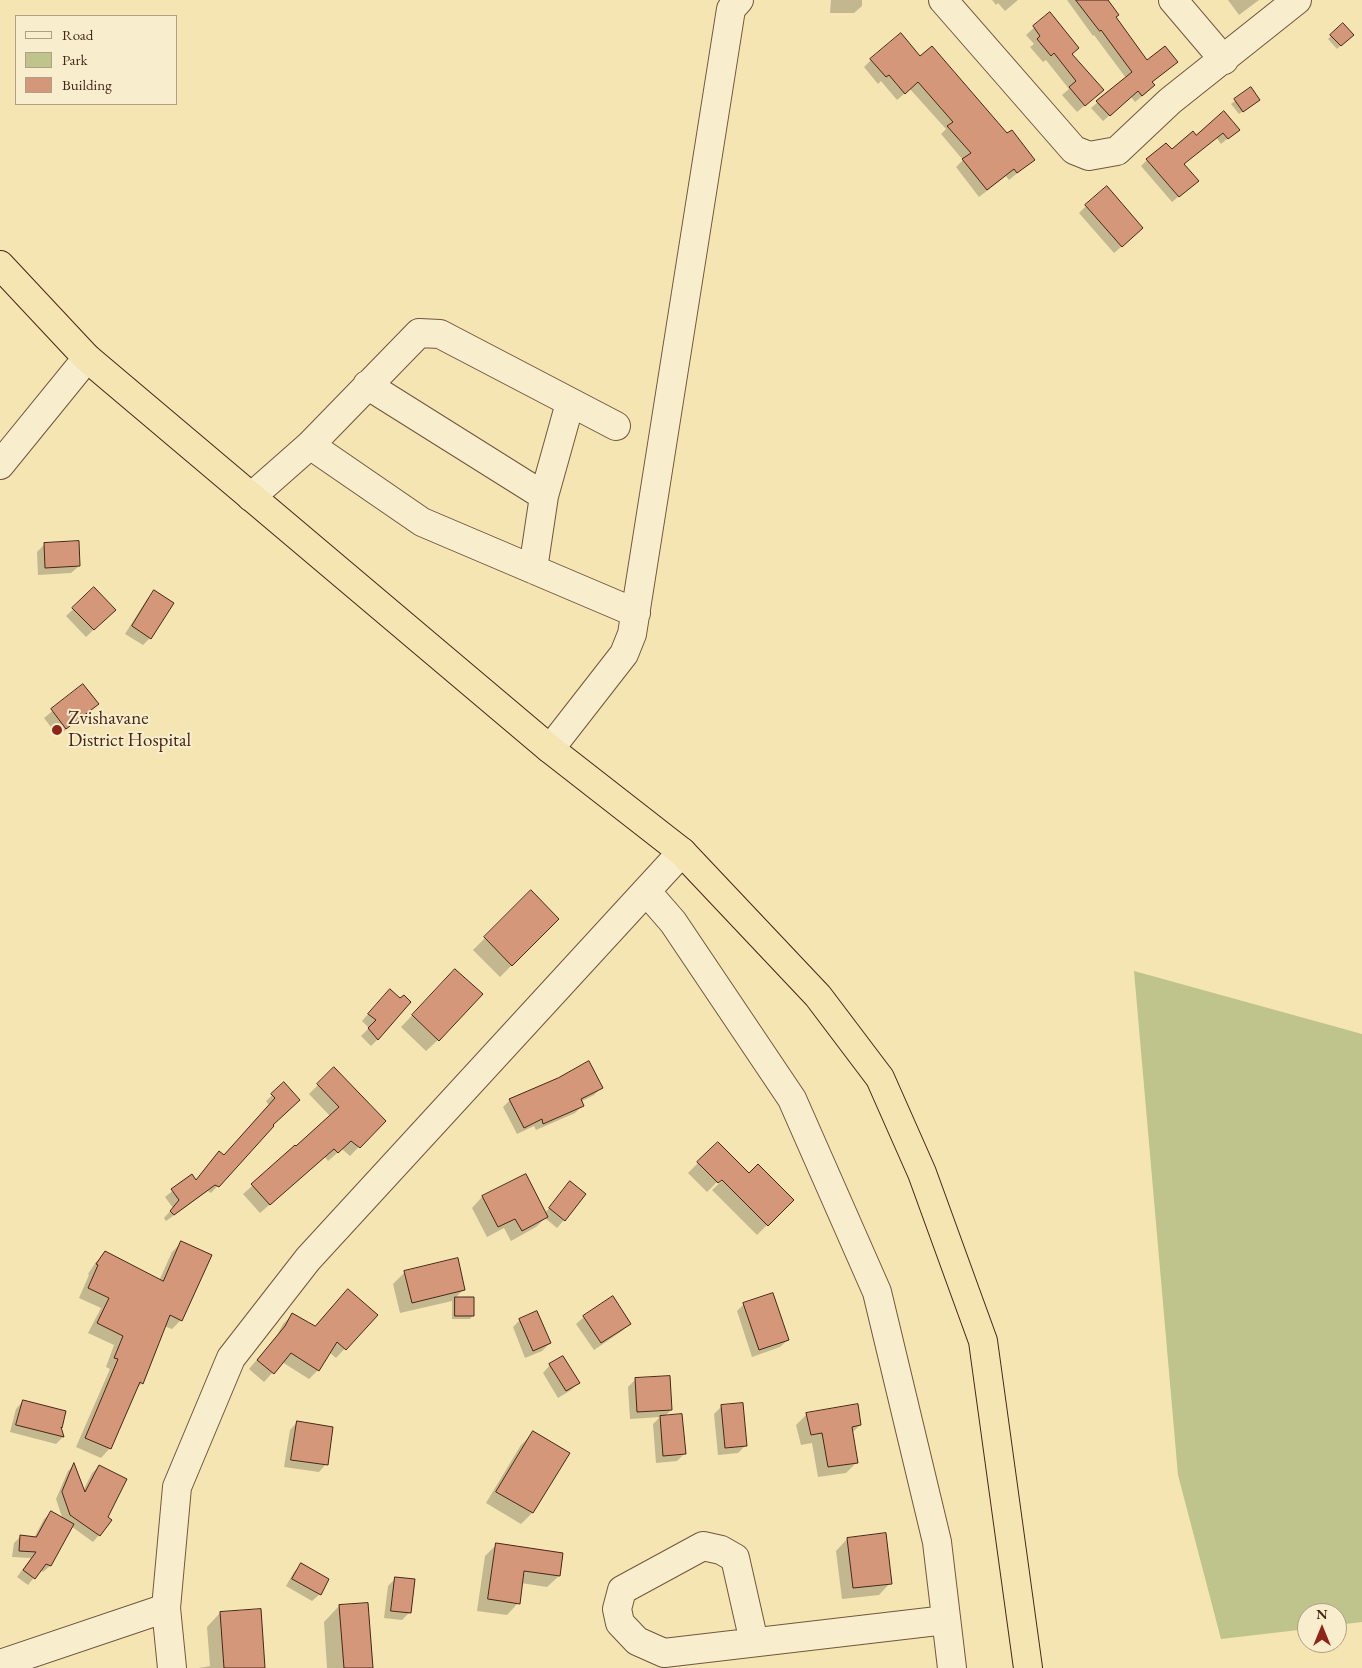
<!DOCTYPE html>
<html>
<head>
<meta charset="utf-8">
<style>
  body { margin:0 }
  #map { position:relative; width:1362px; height:1668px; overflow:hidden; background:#f4e5b3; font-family:"EB Garamond",serif }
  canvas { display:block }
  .legend { position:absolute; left:15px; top:15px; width:162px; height:90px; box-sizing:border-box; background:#f8eece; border:1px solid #b19e84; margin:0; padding:6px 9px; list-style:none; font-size:15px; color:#462716 }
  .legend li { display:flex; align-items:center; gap:10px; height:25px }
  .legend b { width:25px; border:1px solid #b19e84 }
  .north { position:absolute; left:1297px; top:1603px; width:50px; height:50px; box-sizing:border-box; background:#f8eece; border:1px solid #b19e84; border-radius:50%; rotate:0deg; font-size:14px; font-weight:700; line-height:20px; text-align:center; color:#462716 }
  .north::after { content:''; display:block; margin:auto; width:18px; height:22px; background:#8f2418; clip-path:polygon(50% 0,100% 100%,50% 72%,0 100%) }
</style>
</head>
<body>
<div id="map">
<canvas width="1362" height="1668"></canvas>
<ul class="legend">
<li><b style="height:6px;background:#f8eece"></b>Road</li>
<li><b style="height:14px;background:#bec48b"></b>Park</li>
<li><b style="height:14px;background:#d5977a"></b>Building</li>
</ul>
<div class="north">N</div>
</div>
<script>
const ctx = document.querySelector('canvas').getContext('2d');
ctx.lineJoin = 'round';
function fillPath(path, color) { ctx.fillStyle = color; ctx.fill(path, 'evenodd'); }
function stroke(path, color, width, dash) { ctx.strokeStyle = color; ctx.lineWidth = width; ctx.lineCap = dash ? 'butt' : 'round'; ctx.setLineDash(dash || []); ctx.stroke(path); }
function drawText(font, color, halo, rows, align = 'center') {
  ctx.font = font + ' "EB Garamond",serif'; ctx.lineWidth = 4; ctx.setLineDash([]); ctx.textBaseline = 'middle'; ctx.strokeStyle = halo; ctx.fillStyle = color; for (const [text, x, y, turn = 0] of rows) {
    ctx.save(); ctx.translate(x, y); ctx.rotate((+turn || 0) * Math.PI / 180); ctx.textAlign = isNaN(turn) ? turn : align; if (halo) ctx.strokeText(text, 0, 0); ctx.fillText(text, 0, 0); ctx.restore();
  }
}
fillPath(new Path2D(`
  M 1134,971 L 1362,1034 L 1362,1622 L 1337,1625 L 1337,1613 L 1307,1613 L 1307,1629 L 1221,1639 L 1178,1475 Z`), '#bec48b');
fillPath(new Path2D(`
  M 831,0 L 862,0 L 862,6 L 854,13 L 830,13 Z
  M 992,0 L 1018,0 L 1005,11 L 998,3 L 996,5 Z
  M 1067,0 L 1106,0 L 1114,17 L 1147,62 L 1170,68 L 1151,83 L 1147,92 L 1135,102 L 1131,97 L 1103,121 L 1091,108 L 1126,78 L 1094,35 L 1093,36 Z
  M 1228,0 L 1259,0 L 1239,15 Z
  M 1047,16 L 1095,97 L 1077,112 L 1062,95 L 1069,89 L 1046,60 L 1043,62 L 1030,47 L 1034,44 L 1026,35 Z
  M 1343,24 L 1349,38 L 1337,49 L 1328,39 Z
  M 920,58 L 1006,135 L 1033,160 L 1009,180 L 1006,176 L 979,197 L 956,167 L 963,160 L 941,134 L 946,129 L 910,89 L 897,100 L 881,81 L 878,84 L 864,67 L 871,60 Z
  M 1250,89 L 1255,103 L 1239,114 L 1231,104 Z
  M 1224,113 L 1232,135 L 1221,144 L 1216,137 L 1183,165 L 1191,186 L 1172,202 L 1141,166 L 1147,160 L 1171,151 L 1196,136 Z
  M 1086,206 L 1134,236 L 1114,253 L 1079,213 Z
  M 45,544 L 79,566 L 71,573 L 38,575 L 37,552 Z
  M 94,589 L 114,610 L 86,637 L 66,616 Z
  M 155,592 L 150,638 L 143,645 L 125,634 L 147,599 Z
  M 83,686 L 89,711 L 58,736 L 44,718 Z
  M 531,892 L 558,919 L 500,977 L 473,950 Z
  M 444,982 L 438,1040 L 426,1051 L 401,1027 Z
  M 383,997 L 400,1000 L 378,1039 L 371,1046 L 361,1036 L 369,1028 L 362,1021 Z
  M 334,1069 L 384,1121 L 350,1156 L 342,1149 L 328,1161 L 325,1157 L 260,1213 L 243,1194 L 331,1117 L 309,1094 Z
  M 284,1084 L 271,1125 L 273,1126 L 211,1193 L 208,1191 L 166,1221 L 164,1218 L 173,1208 L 165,1197 L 191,1176 L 195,1181 L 213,1160 L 223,1156 L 269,1105 L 266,1101 Z
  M 601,1088 L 594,1095 L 580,1102 L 582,1106 L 575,1113 L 536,1130 L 534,1126 L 517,1134 L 503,1107 L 510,1100 Z
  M 718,1143 L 749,1174 L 792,1200 L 757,1235 L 712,1190 L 723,1180 L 721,1178 L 707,1192 L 688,1173 Z
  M 525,1175 L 545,1213 L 570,1183 L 564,1220 L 557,1228 L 545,1218 L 536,1227 L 511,1241 L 504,1228 L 487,1237 L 472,1208 L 482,1197 Z
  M 181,1243 L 181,1320 L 172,1329 L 164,1326 L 142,1383 L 135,1390 L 110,1448 L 101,1458 L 76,1447 L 110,1369 L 106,1367 L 114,1345 L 88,1333 L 101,1308 L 79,1298 L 89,1275 L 88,1274 L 96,1262 L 107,1252 L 159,1281 L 172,1252 Z
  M 405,1272 L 464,1289 L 455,1298 L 473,1315 L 470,1319 L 452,1319 L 452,1301 L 400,1313 L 393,1284 Z
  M 744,1304 L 788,1340 L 780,1347 L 752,1357 L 737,1311 Z
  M 292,1315 L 315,1327 L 376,1315 L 336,1358 L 329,1352 L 318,1370 L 309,1379 L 282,1362 L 264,1382 L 249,1369 L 276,1337 L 283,1324 Z
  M 584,1317 L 629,1324 L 622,1331 L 594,1350 L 576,1324 Z
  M 520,1320 L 550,1343 L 542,1351 L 525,1358 L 513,1327 Z
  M 550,1365 L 578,1383 L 571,1390 L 558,1398 L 543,1373 Z
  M 636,1379 L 671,1410 L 664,1417 L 684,1454 L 677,1461 L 656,1463 L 653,1424 L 660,1417 L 630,1419 L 628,1387 Z
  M 23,1401 L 65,1412 L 60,1429 L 63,1437 L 56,1444 L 10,1432 L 16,1409 Z
  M 722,1406 L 745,1446 L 738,1453 L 718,1455 L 714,1414 Z
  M 807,1414 L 860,1425 L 852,1433 L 857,1462 L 846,1473 L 818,1477 L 812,1443 L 801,1445 L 796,1425 Z
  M 297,1422 L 326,1464 L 319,1472 L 284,1467 L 290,1430 Z
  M 533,1433 L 532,1513 L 521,1524 L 486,1503 L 521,1445 Z
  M 74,1465 L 83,1491 L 92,1473 L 99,1466 L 99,1535 L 93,1542 L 71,1526 L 50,1566 L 43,1572 L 40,1570 L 28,1585 L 17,1577 L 31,1558 L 12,1557 L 14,1543 L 20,1537 L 34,1538 L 44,1519 L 51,1513 L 63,1520 L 56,1499 L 68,1471 Z
  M 847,1539 L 890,1583 L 879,1595 L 842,1599 L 836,1551 Z
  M 497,1544 L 559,1576 L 547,1587 L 521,1583 L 518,1603 L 507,1615 L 477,1611 L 485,1556 Z
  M 302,1564 L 320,1594 L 312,1601 L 286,1586 L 294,1572 Z
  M 396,1578 L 410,1612 L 402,1620 L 384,1618 L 388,1586 Z
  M 366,1604 L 372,1668 L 327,1668 L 324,1622 L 339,1606 Z
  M 220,1613 L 264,1668 L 199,1668 L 210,1666 L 207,1627 Z`), '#0003');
const building = new Path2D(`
  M 1076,0 L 1108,0 L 1119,15 L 1116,17 L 1147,60 L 1165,46 L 1178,62 L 1152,82 L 1155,85 L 1142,96 L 1138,91 L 1110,116 L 1096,101 L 1132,72 L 1101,30 L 1100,31 Z
  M 1050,12 L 1079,48 L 1072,54 L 1104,90 L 1085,106 L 1069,87 L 1076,81 L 1054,53 L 1051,56 L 1037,39 L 1040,36 L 1033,26 Z
  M 1343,23 L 1354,35 L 1341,46 L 1330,35 Z
  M 901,33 L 920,56 L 932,46 L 1007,133 L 1012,130 L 1035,160 L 1017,173 L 1014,169 L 987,190 L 962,159 L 971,153 L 947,126 L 953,122 L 918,82 L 905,94 L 889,75 L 886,77 L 870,59 Z
  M 1251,87 L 1260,100 L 1243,112 L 1234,99 Z
  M 1224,111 L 1240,130 L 1228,139 L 1223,133 L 1184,164 L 1199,181 L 1179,197 L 1146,159 L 1166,143 L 1172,149 L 1193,131 L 1196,135 Z
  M 1107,186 L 1143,228 L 1122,247 L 1085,205 Z
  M 79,541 L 80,566 L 45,568 L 44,543 Z
  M 94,587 L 116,610 L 94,630 L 72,608 Z
  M 154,590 L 174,603 L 151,639 L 132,626 Z
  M 83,684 L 99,704 L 66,729 L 51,709 Z
  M 531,890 L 559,919 L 512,966 L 484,937 Z
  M 455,969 L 483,994 L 439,1041 L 412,1015 Z
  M 390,989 L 400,998 L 404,995 L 411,1002 L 378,1040 L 368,1028 L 376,1020 L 368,1014 Z
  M 589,1061 L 603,1088 L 581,1099 L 584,1106 L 543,1124 L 542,1119 L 524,1128 L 509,1099 L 558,1078 Z
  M 334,1067 L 386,1121 L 360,1148 L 351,1141 L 338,1153 L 334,1149 L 270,1205 L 251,1184 L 295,1145 L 296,1146 L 339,1107 L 317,1084 Z
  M 284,1082 L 300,1100 L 273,1125 L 274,1126 L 219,1187 L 215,1185 L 174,1215 L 170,1211 L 179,1200 L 171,1189 L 192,1174 L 196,1180 L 219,1151 L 224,1155 L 275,1098 L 271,1094 Z
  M 718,1142 L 749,1173 L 758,1164 L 794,1200 L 768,1226 L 722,1180 L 718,1183 L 697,1162 Z
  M 526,1174 L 548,1217 L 522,1231 L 515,1219 L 498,1227 L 482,1196 Z
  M 570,1181 L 586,1194 L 565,1221 L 549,1208 Z
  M 181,1241 L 212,1255 L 182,1321 L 170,1315 L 143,1384 L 140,1382 L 111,1449 L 85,1438 L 118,1359 L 114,1358 L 123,1336 L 97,1323 L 109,1298 L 88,1288 L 98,1265 L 96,1264 L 105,1251 L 163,1281 Z
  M 458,1258 L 465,1290 L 412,1303 L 404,1271 Z
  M 348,1289 L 378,1315 L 346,1350 L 337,1342 L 319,1371 L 291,1353 L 274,1374 L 257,1360 L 285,1326 L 292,1313 L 315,1326 Z
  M 773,1293 L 789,1340 L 759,1350 L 743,1303 Z
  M 613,1296 L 631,1324 L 601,1343 L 583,1316 Z
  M 455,1297 L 474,1297 L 474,1316 L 455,1316 Z
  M 537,1311 L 551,1343 L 533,1351 L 519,1319 Z
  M 563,1356 L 580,1383 L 566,1391 L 549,1364 Z
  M 670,1376 L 672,1410 L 637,1412 L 635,1378 Z
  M 23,1400 L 66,1411 L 62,1428 L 61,1427 L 64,1437 L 16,1425 Z
  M 743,1403 L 747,1446 L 725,1448 L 721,1405 Z
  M 858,1404 L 861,1425 L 852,1427 L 858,1463 L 828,1467 L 822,1433 L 811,1435 L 806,1413 Z
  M 682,1414 L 686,1454 L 663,1456 L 660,1416 Z
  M 297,1421 L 333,1427 L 328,1465 L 291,1460 Z
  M 533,1431 L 570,1453 L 533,1513 L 496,1492 Z
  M 74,1463 L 85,1492 L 99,1465 L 127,1479 L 108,1517 L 112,1520 L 100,1536 L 70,1515 L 62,1492 Z
  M 51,1511 L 74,1524 L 51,1566 L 46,1564 L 35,1579 L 23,1570 L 36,1552 L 19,1551 L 20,1535 L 36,1537 Z
  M 886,1533 L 892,1584 L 853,1588 L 847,1538 Z
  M 496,1543 L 563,1553 L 560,1576 L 524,1571 L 520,1604 L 488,1599 Z
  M 301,1563 L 329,1579 L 321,1595 L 292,1579 Z
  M 395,1577 L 415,1579 L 411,1613 L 391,1611 Z
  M 368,1603 L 373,1668 L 344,1668 L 339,1605 Z
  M 261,1609 L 265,1668 L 224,1668 L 220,1612 Z`);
fillPath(building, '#d5977a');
stroke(building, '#462716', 1);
const minor = new Path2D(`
  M 943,0 L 1074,150 L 1089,156 L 1117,151 L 1170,101 L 1297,0
  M 1173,0 L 1224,60
  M 367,385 L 544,496
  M 310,445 L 422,522 L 636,613
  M 0,465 L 87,358
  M 251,497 L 310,445 L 419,333 L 440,334 L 616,426
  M 533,569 L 544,496 L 570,403
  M 550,749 L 624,654 L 632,634 L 731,9 L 739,0
  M 646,891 L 673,922 L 792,1099 L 877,1292 L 937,1542 L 952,1668
  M 754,1642 L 735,1558 L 721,1550 L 703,1546 L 622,1590 L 617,1609 L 620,1623 L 637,1641 L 664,1653 L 946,1620
  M 0,1664 L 166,1608
  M 172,1668 L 166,1608 L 177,1487 L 231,1358 L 308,1259 L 682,852`);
const highway = new Path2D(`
  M 0,265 L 87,358 L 550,749 L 682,852 L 818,996 L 880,1078 L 922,1173 L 983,1341 L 1028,1668`);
stroke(minor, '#72563d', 30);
stroke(highway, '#462716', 30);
stroke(minor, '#f8eece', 28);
stroke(highway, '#f4e5b3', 28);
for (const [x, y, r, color] of [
  [57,730,6,"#8f2418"]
]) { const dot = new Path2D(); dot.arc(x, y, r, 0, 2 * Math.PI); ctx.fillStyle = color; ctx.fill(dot); stroke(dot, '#f8eece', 2); }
drawText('19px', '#462716', '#f8eece', [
  ["Zvishavane",68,719],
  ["District Hospital",68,741]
], 'left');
</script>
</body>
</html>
